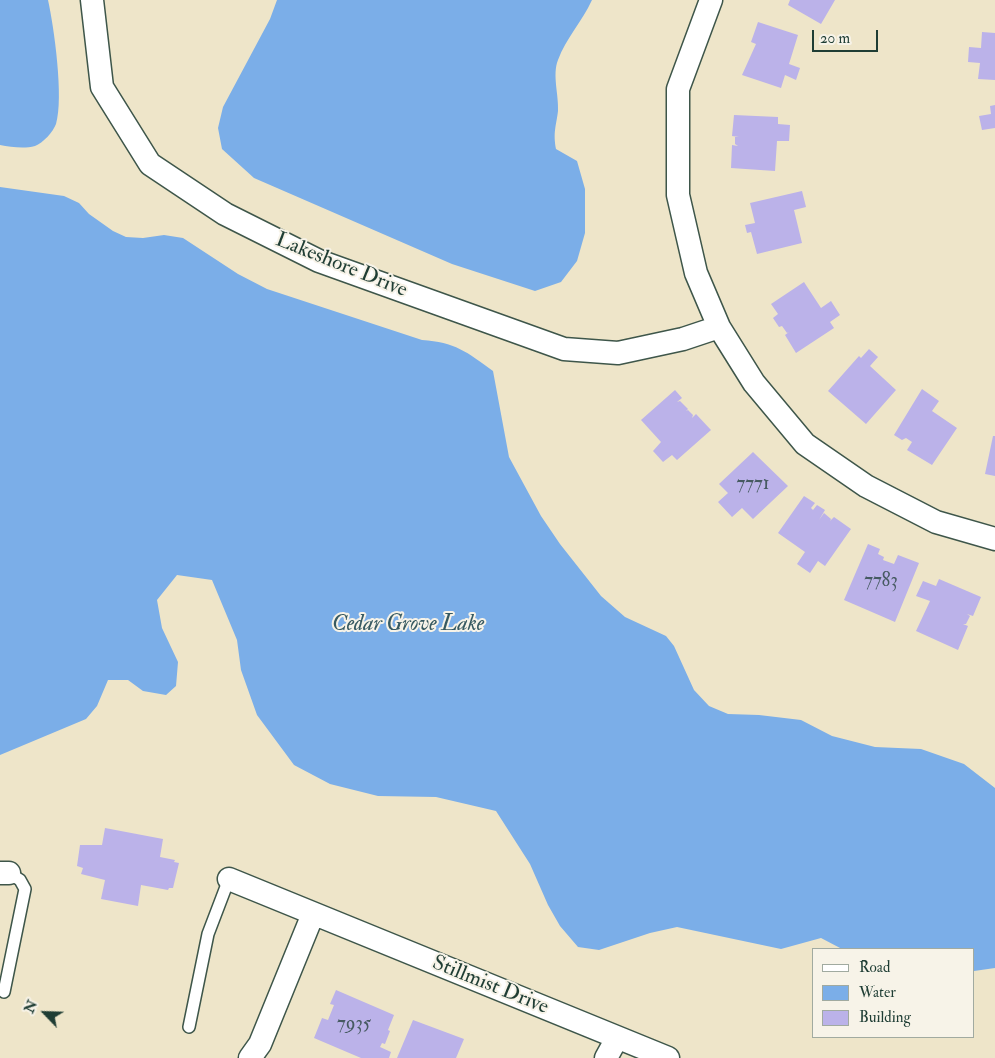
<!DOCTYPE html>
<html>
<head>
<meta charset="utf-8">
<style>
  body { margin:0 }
  #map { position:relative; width:995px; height:1058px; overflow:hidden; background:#eee5c9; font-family:"IM FELL Double Pica",serif }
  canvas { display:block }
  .legend { position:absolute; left:812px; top:948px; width:162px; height:90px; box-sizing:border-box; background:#f7f3e8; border:1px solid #a1aaa0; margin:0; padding:6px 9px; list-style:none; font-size:15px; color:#1f3d34 }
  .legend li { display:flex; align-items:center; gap:10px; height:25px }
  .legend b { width:25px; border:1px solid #a1aaa0 }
  .north { position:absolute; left:20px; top:988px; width:50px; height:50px; -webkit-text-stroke:4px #f7f3e8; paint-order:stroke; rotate:294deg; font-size:14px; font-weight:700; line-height:20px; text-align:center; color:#1f3d34 }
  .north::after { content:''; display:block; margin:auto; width:18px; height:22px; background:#1f3d34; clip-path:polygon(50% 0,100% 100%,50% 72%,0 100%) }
  .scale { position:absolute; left:812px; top:30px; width:66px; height:22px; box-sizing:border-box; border:2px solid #1f3d34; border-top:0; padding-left:6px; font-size:15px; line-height:18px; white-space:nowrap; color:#1f3d34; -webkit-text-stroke:4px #f7f3e8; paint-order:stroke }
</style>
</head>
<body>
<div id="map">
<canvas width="995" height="1058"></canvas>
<ul class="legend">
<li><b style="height:6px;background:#fff"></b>Road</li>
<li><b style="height:14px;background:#7baee8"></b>Water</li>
<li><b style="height:14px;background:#bbb2e9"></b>Building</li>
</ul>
<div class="north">N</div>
<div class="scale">20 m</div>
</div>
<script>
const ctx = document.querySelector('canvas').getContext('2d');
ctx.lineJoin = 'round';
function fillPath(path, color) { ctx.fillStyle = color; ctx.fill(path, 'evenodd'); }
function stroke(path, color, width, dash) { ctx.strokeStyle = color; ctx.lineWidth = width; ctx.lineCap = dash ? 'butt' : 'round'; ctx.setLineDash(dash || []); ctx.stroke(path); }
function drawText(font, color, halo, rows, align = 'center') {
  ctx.font = font + ' "IM FELL Double Pica",serif'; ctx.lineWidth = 4; ctx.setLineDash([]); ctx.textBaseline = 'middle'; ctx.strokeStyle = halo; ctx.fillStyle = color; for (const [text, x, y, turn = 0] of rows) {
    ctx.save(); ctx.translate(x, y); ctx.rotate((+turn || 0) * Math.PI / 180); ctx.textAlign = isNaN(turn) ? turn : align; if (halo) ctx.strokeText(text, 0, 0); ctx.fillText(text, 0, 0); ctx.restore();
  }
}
fillPath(new Path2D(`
  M 0,0 L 48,0 C 54,27 64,98 56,124 C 53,132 43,143 35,146 C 24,149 11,147 0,145 Z
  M 277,0 L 592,0 C 582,22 566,38 558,60 C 552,75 559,95 558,111 C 556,127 553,132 556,149 L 577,161 L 585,189 L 585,233 L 577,261 L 561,282 L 535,291 L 452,264 L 254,178 L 222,149 L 218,128 L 223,107 L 270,19 Z
  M 0,187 L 64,196 L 79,203 L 89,214 L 113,231 L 126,237 L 143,238 L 164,235 L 183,238 L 238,274 L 267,289 L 422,340 C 455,342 467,352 493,371 L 509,457 L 541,516 L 560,544 L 601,596 L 625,617 L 666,636 L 674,646 L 694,690 L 709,706 L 728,714 L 759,715 L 801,720 L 832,736 L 875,747 L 921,749 L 964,764 L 995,788 L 995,968 L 974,971 L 974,949 L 842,949 L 821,938 L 781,949 L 677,927 L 650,933 L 599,950 L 578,947 L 560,926 L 548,905 L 530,864 L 496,811 L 436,797 L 378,796 L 330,784 L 294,765 L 257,715 L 241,670 L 237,640 L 212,580 L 177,575 L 157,600 L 162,628 L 178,662 L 176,686 L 166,695 L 143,691 L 128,680 L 108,680 L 97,706 L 86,719 L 0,755 Z`), '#7baee8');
fillPath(new Path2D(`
  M 790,0 L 835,0 L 821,24 L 788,5 Z
  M 758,22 L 798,35 L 789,64 L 800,68 L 796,80 L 785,75 L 781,88 L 742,75 L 756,44 L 751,42 Z
  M 982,32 L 995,33 L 995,80 L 978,79 L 980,63 L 968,62 L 969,47 L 981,48 Z
  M 995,105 L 995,128 L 982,130 L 979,116 L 991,114 L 990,106 Z
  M 734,115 L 778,117 L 778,124 L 790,125 L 789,141 L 777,141 L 775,171 L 731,168 L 732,145 L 738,146 L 735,144 L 735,137 L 739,137 L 732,136 Z
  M 802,191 L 806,207 L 794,210 L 802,243 L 757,254 L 751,232 L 747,233 L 745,225 L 755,223 L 750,203 Z
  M 804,282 L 821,308 L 831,301 L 840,315 L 830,322 L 834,328 L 796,353 L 785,335 L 789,332 L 787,333 L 782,326 L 785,325 L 779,327 L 773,318 L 778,314 L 771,304 Z
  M 869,349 L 878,357 L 870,366 L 896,390 L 866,424 L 828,391 L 859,356 L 861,358 Z
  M 922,389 L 939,401 L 932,411 L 957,428 L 932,465 L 907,450 L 912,442 L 906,438 L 902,440 L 894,435 Z
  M 675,390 L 682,398 L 677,402 L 680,401 L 688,409 L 686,411 L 688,410 L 693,415 L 692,418 L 696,414 L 711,430 L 677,460 L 672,455 L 663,462 L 653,451 L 661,442 L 641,420 Z
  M 993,436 L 995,436 L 995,476 L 985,474 Z
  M 753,452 L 788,486 L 753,519 L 742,508 L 732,517 L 718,502 L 728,493 L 719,484 Z
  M 804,496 L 815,503 L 811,508 L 813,510 L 817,505 L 825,510 L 819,520 L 824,513 L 831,519 L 830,521 L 834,517 L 851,529 L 825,566 L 818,561 L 810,573 L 797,564 L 805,552 L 778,533 Z
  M 868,544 L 880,549 L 878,554 L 884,557 L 883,560 L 894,564 L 898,555 L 919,563 L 895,622 L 844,600 Z
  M 939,579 L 981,597 L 973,616 L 967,614 L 970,616 L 966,624 L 963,624 L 968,626 L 958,650 L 916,631 L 930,601 L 916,596 L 923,581 L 936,586 Z
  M 105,828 L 163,839 L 160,857 L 175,860 L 174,862 L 179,863 L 173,888 L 169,888 L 168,890 L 141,885 L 138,906 L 101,899 L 105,880 L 81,874 L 83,868 L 77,866 L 80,845 L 102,845 Z
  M 336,990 L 394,1015 L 388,1030 L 390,1031 L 385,1044 L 382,1043 L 380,1047 L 391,1052 L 389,1058 L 361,1058 L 314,1038 L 322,1018 L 328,1020 L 334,1005 L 330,1004 Z
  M 413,1020 L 464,1039 L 456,1058 L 397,1058 Z`), '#bbb2e9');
const service = new Path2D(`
  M 4,992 L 25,889 L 20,880 L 9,873
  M 189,1027 L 208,934 L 229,879`);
const minor = new Path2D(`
  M 92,0 L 102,87 L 150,164 L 225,214 L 319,261 L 564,349 L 618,353 L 683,339 L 719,327
  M 711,0 L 678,89 L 678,195 L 696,273 L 719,327 L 754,383 L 805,444 L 866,486 L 936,522 L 995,539
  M 0,873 L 9,873
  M 229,879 L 668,1058
  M 250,1058 L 260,1044 L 313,914
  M 606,1058 L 617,1038`);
stroke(service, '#3e564a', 14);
stroke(minor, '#3e564a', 25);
stroke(service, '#fff', 11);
stroke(minor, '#fff', 22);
drawText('19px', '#465a61', null, [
  ["7771",753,485],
  ["7783",881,582],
  ["7935",354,1025]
]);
drawText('21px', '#1f3d34', '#f7f3e8', [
  ["Lakeshore Drive",341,266,22],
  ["Stillmist Drive",490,986,22]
]);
drawText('italic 22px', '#365961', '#f7f3e8', [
  ["Cedar Grove Lake",408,625]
]);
</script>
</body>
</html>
